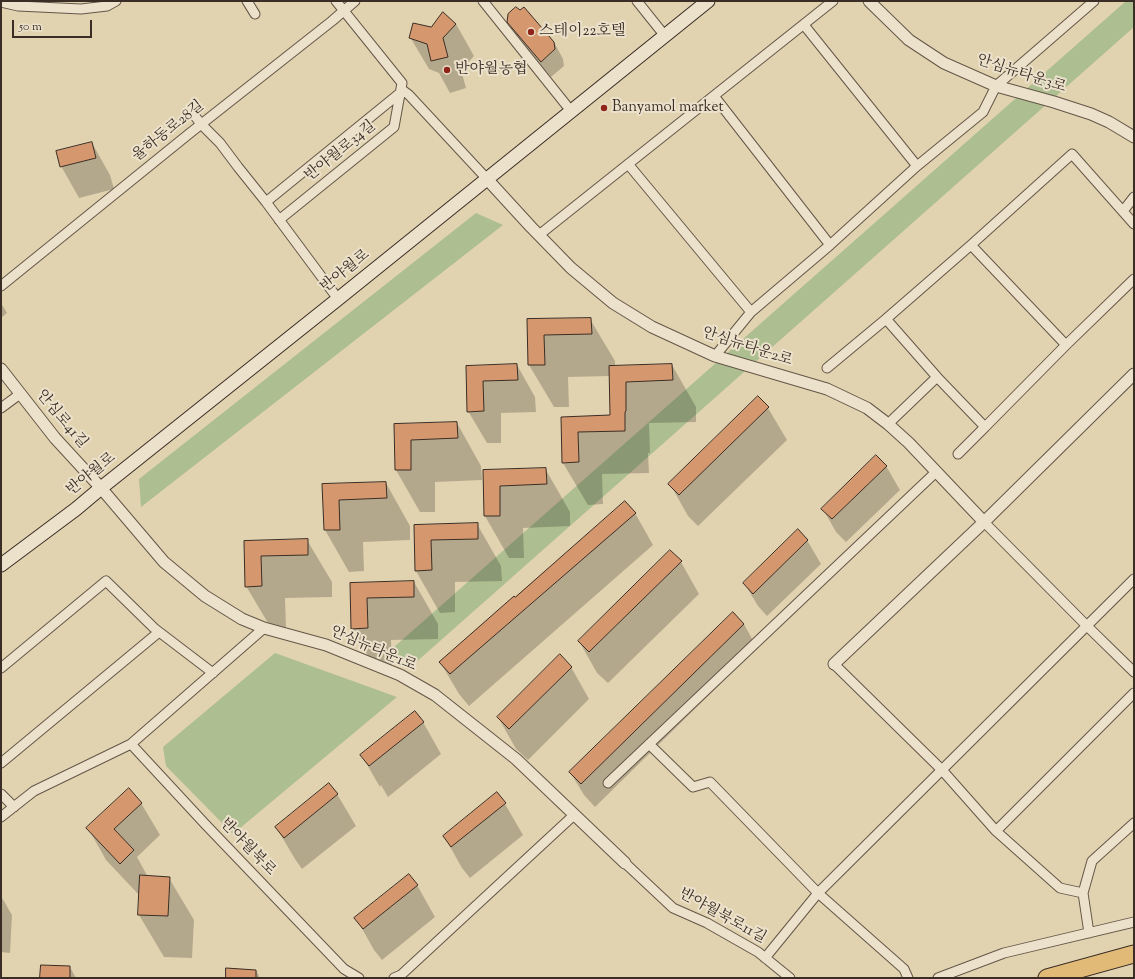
<!DOCTYPE html>
<html>
<head>
<meta charset="utf-8">
<style>
  body { margin:0 }
  #map { position:relative; width:1135px; height:979px; overflow:hidden; background:#e2d3b0; font-family:"Sorts Mill Goudy",serif }
  canvas { display:block }
  .frame { position:absolute; inset:0; border:2px solid #3a2d25; pointer-events:none }
  .scale { position:absolute; left:12px; top:20px; width:80px; height:18px; box-sizing:border-box; border:2px solid #3a2d25; border-top:0; padding-left:5px; font-size:12px; line-height:14px; white-space:nowrap; color:#3a2d25; -webkit-text-stroke:3px #ece2cc; paint-order:stroke }
</style>
</head>
<body>
<div id="map">
<canvas width="1135" height="979"></canvas>
<div class="frame"></div>
<div class="scale">50 m</div>
</div>
<script>
const ctx = document.querySelector('canvas').getContext('2d');
ctx.lineJoin = 'round';
function fillPath(path, color) { ctx.fillStyle = color; ctx.fill(path, 'evenodd'); }
function stroke(path, color, width, dash) { ctx.strokeStyle = color; ctx.lineWidth = width; ctx.lineCap = dash ? 'butt' : 'round'; ctx.setLineDash(dash || []); ctx.stroke(path); }
function drawText(font, color, halo, rows, align = 'center') {
  ctx.font = font + ' "Sorts Mill Goudy","Noto Serif KR",serif'; ctx.lineWidth = 4; ctx.setLineDash([]); ctx.textBaseline = 'middle'; ctx.strokeStyle = halo; ctx.fillStyle = color; for (const [text, x, y, turn = 0] of rows) {
    ctx.save(); ctx.translate(x, y); ctx.rotate((+turn || 0) * Math.PI / 180); ctx.textAlign = isNaN(turn) ? turn : align; if (halo) ctx.strokeText(text, 0, 0); ctx.fillText(text, 0, 0); ctx.restore();
  }
}
fillPath(new Path2D(`
  M 1126,1 L 1134,1 L 1134,27 L 414,664 L 385,655 Z
  M 476,213 L 503,225 L 141,507 L 139,479 Z
  M 275,653 L 397,697 L 233,834 L 166,766 L 163,747 Z`), '#adbe90');
fillPath(new Path2D(`
  M 443,13 L 456,24 L 474,56 L 461,70 L 466,88 L 450,93 L 439,73 L 429,69 L 410,37 L 432,28 Z
  M 508,22 L 554,42 L 563,59 L 564,66 L 551,77 L 518,38 Z
  M 92,143 L 110,175 L 114,189 L 79,198 L 61,166 Z
  M 1,303 L 7,313 L 1,318 Z
  M 590,319 L 615,361 L 615,367 L 672,365 L 696,407 L 696,422 L 649,423 L 650,453 L 648,453 L 649,473 L 602,474 L 603,504 L 588,505 L 563,463 L 562,418 L 611,416 L 610,376 L 568,377 L 569,407 L 554,407 L 529,365 L 528,320 Z
  M 517,365 L 535,397 L 536,412 L 501,413 L 501,443 L 487,443 L 468,411 L 467,367 Z
  M 758,397 L 768,408 L 787,440 L 698,526 L 688,516 L 670,484 Z
  M 457,423 L 481,466 L 482,480 L 435,482 L 435,512 L 420,512 L 396,470 L 395,425 Z
  M 886,466 L 900,490 L 846,542 L 836,532 L 823,509 Z
  M 546,470 L 570,512 L 570,526 L 523,528 L 524,558 L 509,558 L 485,516 L 484,471 Z
  M 386,483 L 410,526 L 410,540 L 363,542 L 364,571 L 349,572 L 325,530 L 323,485 Z
  M 635,513 L 653,545 L 469,706 L 459,694 L 440,662 L 515,598 Z
  M 477,524 L 501,566 L 502,581 L 455,582 L 455,612 L 440,613 L 416,571 L 415,526 Z
  M 307,540 L 332,582 L 332,597 L 285,598 L 286,628 L 271,628 L 246,586 L 245,542 Z
  M 807,540 L 821,564 L 767,616 L 758,606 L 744,583 Z
  M 681,562 L 699,594 L 608,683 L 597,673 L 579,641 Z
  M 414,582 L 438,624 L 438,639 L 391,640 L 392,670 L 377,671 L 352,628 L 351,584 Z
  M 744,624 L 757,648 L 595,807 L 584,795 L 570,772 Z
  M 571,667 L 589,699 L 528,760 L 516,749 L 498,717 Z
  M 423,722 L 441,754 L 388,797 L 381,785 L 380,786 L 381,788 L 380,787 L 362,756 Z
  M 337,794 L 356,826 L 302,869 L 295,859 L 276,827 Z
  M 141,803 L 160,835 L 137,857 L 148,877 L 169,878 L 194,920 L 192,958 L 164,957 L 139,915 L 140,894 L 139,895 L 106,860 L 88,828 Z
  M 505,804 L 523,835 L 470,878 L 462,868 L 444,836 Z
  M 417,885 L 435,917 L 382,960 L 374,950 L 356,918 Z
  M 1,896 L 12,915 L 10,953 L 1,952 Z
  M 70,967 L 76,978 L 41,978 Z
  M 256,970 L 260,978 L 227,978 Z`), '#0003');
const building = new Path2D(`
  M 516,7 L 520,10 L 524,7 L 554,42 L 555,49 L 541,62 L 507,22 L 508,14 Z
  M 443,12 L 456,24 L 443,38 L 448,57 L 431,61 L 427,44 L 409,38 L 413,23 L 431,27 Z
  M 92,142 L 96,158 L 60,167 L 56,151 Z
  M 591,318 L 592,334 L 544,335 L 545,365 L 528,365 L 527,319 Z
  M 517,364 L 518,380 L 483,381 L 484,411 L 467,412 L 466,366 Z
  M 672,364 L 673,380 L 626,382 L 626,411 L 625,412 L 625,431 L 578,432 L 579,462 L 562,463 L 561,417 L 610,415 L 609,366 Z
  M 758,396 L 769,407 L 679,495 L 668,484 Z
  M 457,422 L 458,438 L 411,440 L 411,470 L 395,470 L 394,424 Z
  M 876,455 L 887,466 L 832,519 L 821,509 Z
  M 546,468 L 547,484 L 500,486 L 500,516 L 484,516 L 483,470 Z
  M 386,482 L 387,498 L 339,500 L 340,530 L 324,530 L 322,484 Z
  M 625,501 L 636,513 L 450,674 L 439,662 L 514,596 L 515,597 Z
  M 478,523 L 478,539 L 431,540 L 432,570 L 415,571 L 414,525 Z
  M 798,529 L 808,540 L 753,594 L 743,583 Z
  M 308,539 L 308,555 L 261,556 L 262,586 L 245,587 L 244,541 Z
  M 670,550 L 682,561 L 589,652 L 578,641 Z
  M 414,581 L 414,597 L 367,598 L 368,628 L 351,629 L 350,583 Z
  M 733,612 L 744,624 L 581,784 L 569,772 Z
  M 560,654 L 572,667 L 509,729 L 497,717 Z
  M 415,711 L 424,722 L 369,766 L 360,755 Z
  M 329,783 L 338,794 L 284,838 L 275,827 Z
  M 129,788 L 142,803 L 114,829 L 134,850 L 120,864 L 86,828 Z
  M 497,792 L 506,803 L 451,847 L 443,836 Z
  M 409,874 L 418,885 L 363,929 L 354,918 Z
  M 140,875 L 170,877 L 168,916 L 138,915 Z
  M 41,965 L 70,966 L 70,978 L 40,978 Z
  M 226,968 L 256,970 L 256,978 L 226,978 Z`);
fillPath(building, '#d5986e');
stroke(building, '#3a2d25', 1);
const minor = new Path2D(`
  M 247,1 L 255,14
  M 483,1 L 571,111
  M 637,1 L 665,36
  M 1,2 L 18,6 L 81,9 L 107,6 L 116,1
  M 804,25 L 917,166
  M 401,89 L 409,95 L 487,179
  M 714,96 L 830,245
  M 191,111 L 201,124 L 220,143 L 238,167 L 266,202 L 338,299
  M 628,164 L 751,312
  M 266,202 L 400,93
  M 1123,211 L 1134,197
  M 279,220 L 394,127 L 402,83 L 336,1
  M 1134,224 L 1072,154 L 971,245 L 886,319 L 937,377 L 985,427 L 1066,345 L 1134,279
  M 539,235 L 833,1
  M 971,245 L 1066,345
  M 1,286 L 190,133 L 332,21 L 355,1
  M 715,356 L 751,312 L 830,245 L 917,166 L 983,112 L 996,86 L 1094,1
  M 827,368 L 886,319
  M 1,408 L 20,394
  M 888,424 L 937,377
  M 958,454 L 985,427
  M 984,522 L 1087,626 L 1134,672
  M 834,664 L 942,770 L 996,831 L 1060,888 L 1083,893 L 1092,861 L 1134,823
  M 1,668 L 106,581 L 154,628 L 213,673
  M 131,744 L 206,825 L 344,969 L 359,978
  M 649,744 L 693,787 L 710,782 L 818,893 L 904,969 L 908,978
  M 1,763 L 159,632
  M 608,783 L 936,472
  M 1,794 L 14,807
  M 1,817 L 34,791 L 131,744 L 264,628
  M 996,831 L 1134,693
  M 625,863 L 673,908 L 707,923 L 758,952 L 790,978
  M 1083,893 L 1089,933
  M 765,958 L 818,893 L 1134,579
  M 394,978 L 401,975 L 574,815
  M 938,978 L 1004,953 L 1134,922`);
const tertiary = new Path2D(`
  M 869,1 L 909,40 L 944,63 L 996,86 L 1054,102 L 1091,114 L 1109,122 L 1134,137
  M 487,179 L 531,227 L 571,268 L 613,303 L 652,327 L 715,356 L 827,389 L 867,408 L 888,424 L 909,443 L 984,522
  M 1,369 L 55,438 L 101,488 L 164,562 L 205,596 L 242,619 L 264,628 L 326,645 L 400,675 L 435,695 L 516,759 L 625,863
  M 834,664 L 984,522 L 1134,374`);
const secondary = new Path2D(`
  M 1,565 L 76,509 L 101,488 L 338,299 L 708,1`);
const motorway = new Path2D(`
  M 1047,978 L 1134,954`);
stroke(minor, '#645648', 11);
stroke(tertiary, '#645648', 13);
stroke(secondary, '#3a2d25', 15);
stroke(motorway, '#3a2d25', 19);
stroke(minor, '#ece2cc', 9);
stroke(tertiary, '#ece2cc', 11);
stroke(secondary, '#ece2cc', 13);
stroke(motorway, '#e1ba78', 17);
for (const [x, y, r, color] of [
  [531,32,4,"#8f2418"],
  [447,70,4,"#8f2418"],
  [604,108,4,"#8f2418"]
]) { const dot = new Path2D(); dot.arc(x, y, r, 0, 2 * Math.PI); ctx.fillStyle = color; ctx.fill(dot); stroke(dot, '#ece2cc', 1.5); }
drawText('15px', '#3a2d25', '#ece2cc', [
  ["스테이22호텔",539,32],
  ["반야월농협",455,70],
  ["Banyamol market",612,108]
], 'left');
drawText('15px', '#3a2d25', '#ece2cc', [
  ["안심뉴타운3로",1021,75,18],
  ["율하동로28길",169,132,-39],
  ["반야월로34길",341,152,-39],
  ["반야월로",346,272,-39],
  ["안심뉴타운2로",747,348,18],
  ["안심로41길",61,420,50],
  ["반야월로",92,475,-39],
  ["안심뉴타운1로",373,650,23],
  ["반야월북로",247,848,46],
  ["반야월북로11길",722,917,29]
]);
</script>
</body>
</html>
